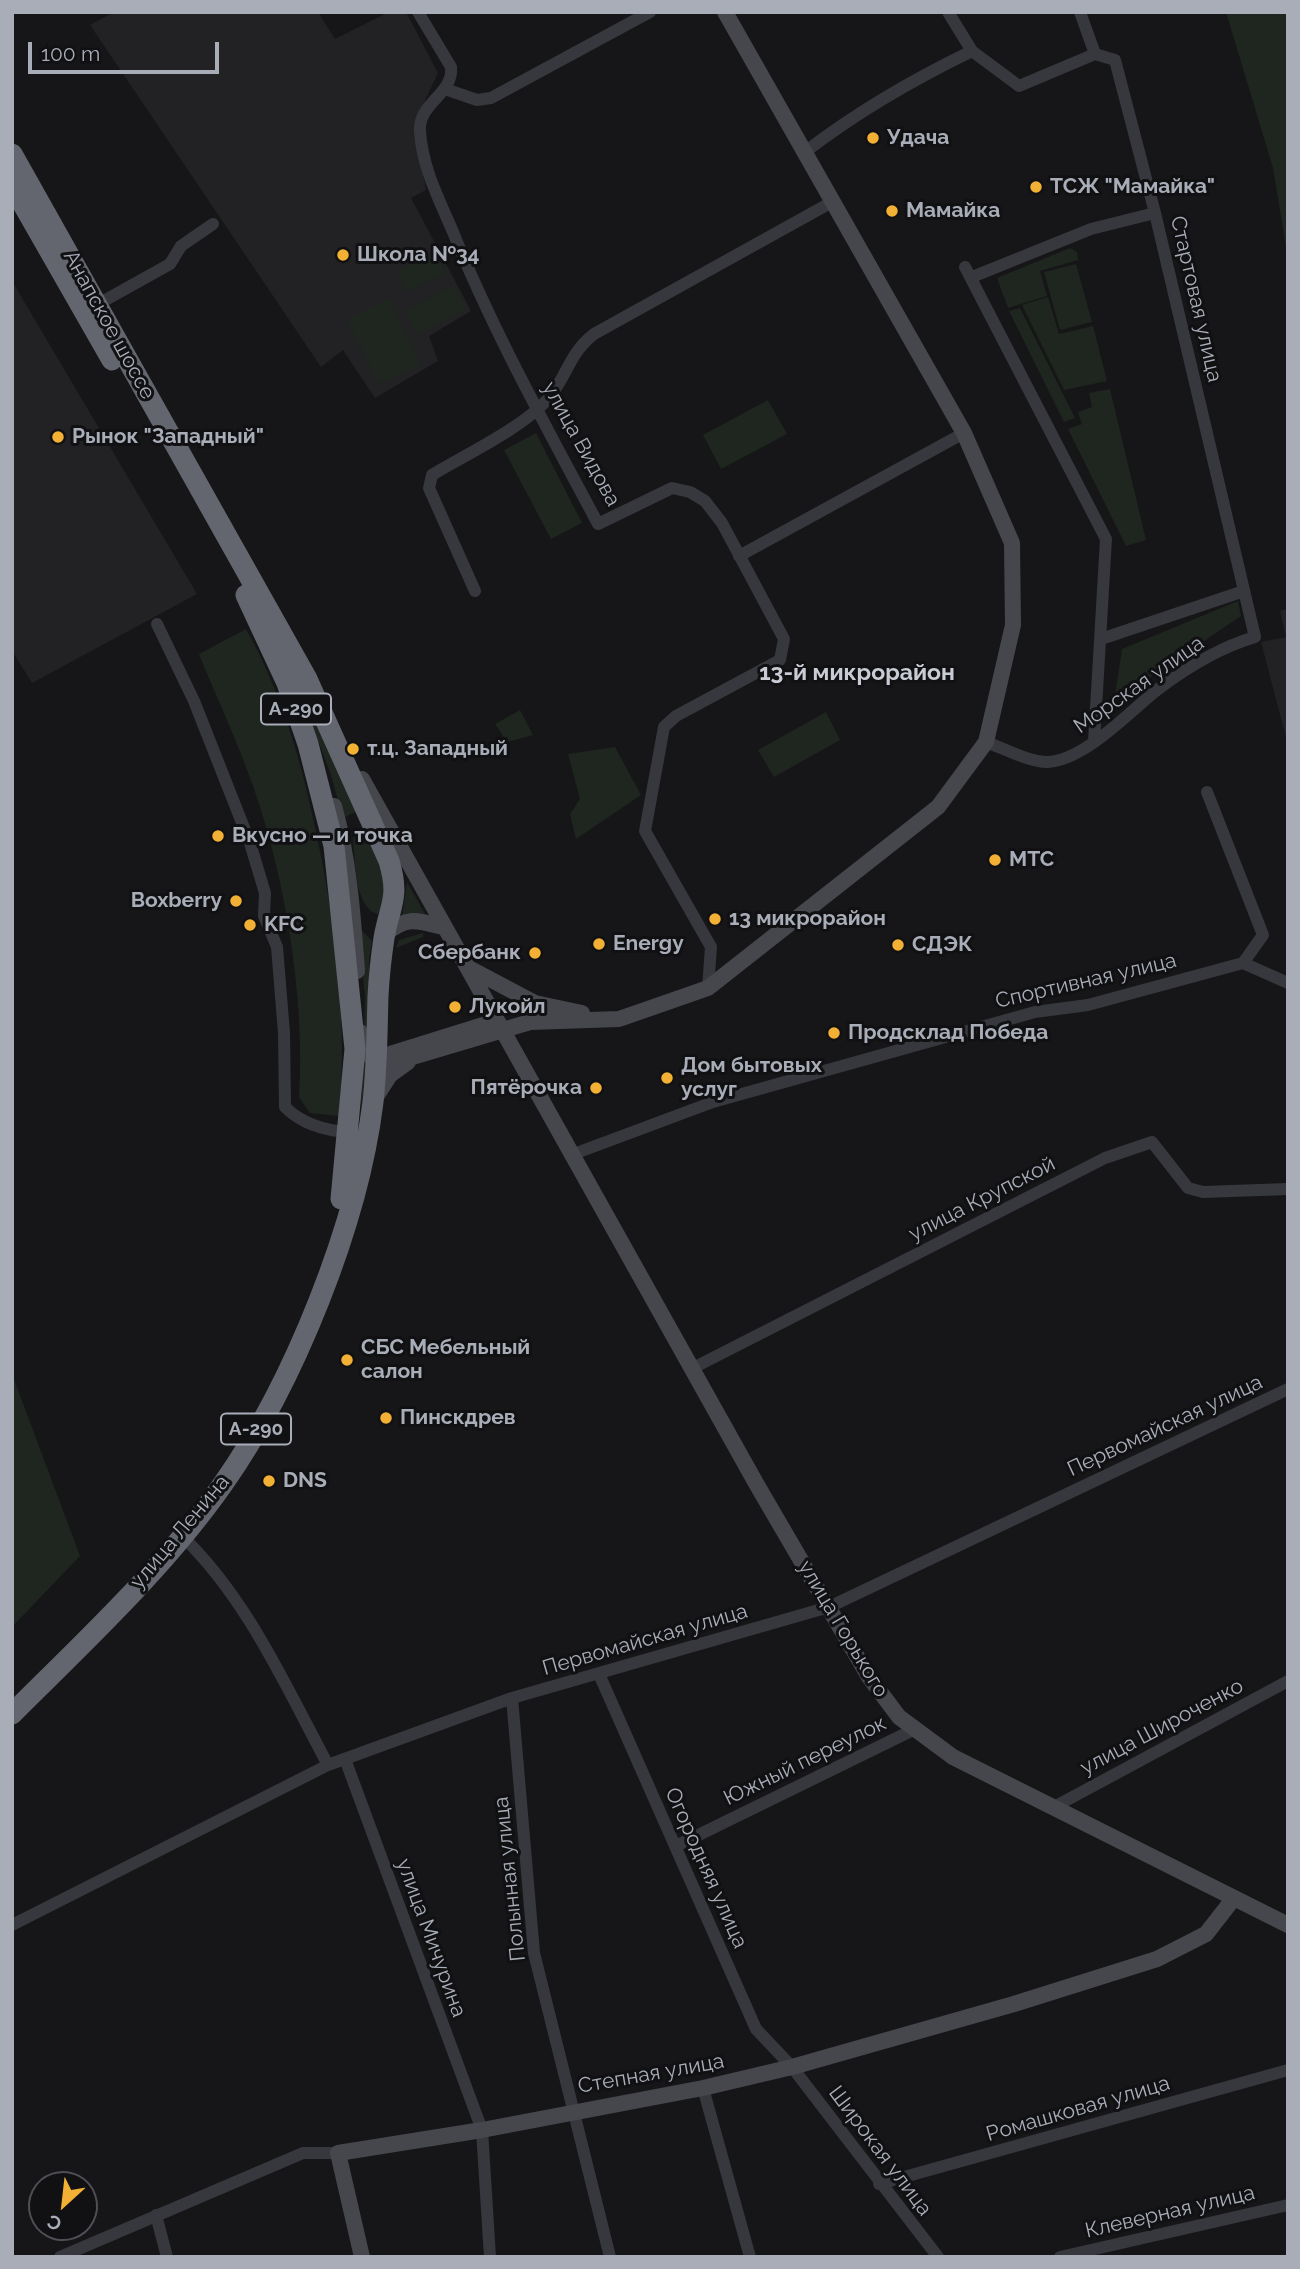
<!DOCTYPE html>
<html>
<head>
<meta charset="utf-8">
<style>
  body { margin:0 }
  #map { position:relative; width:1300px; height:2269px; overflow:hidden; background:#161618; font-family:Raleway,sans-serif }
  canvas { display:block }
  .frame { position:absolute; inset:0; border:14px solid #a8adb8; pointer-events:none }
  .north { position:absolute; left:28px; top:2171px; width:70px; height:70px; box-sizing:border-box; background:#111113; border:2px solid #4d4f55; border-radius:50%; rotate:207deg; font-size:19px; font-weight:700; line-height:28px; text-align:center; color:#a8adb8 }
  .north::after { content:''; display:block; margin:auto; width:24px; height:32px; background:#f2b134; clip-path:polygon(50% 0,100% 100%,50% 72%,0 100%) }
  .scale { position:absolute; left:28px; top:42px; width:191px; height:32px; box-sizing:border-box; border:4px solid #a8adb8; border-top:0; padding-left:9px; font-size:21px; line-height:24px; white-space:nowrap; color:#a8adb8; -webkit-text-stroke:5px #111113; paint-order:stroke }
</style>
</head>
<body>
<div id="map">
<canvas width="1300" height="2269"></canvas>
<div class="frame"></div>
<div class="north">С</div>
<div class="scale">100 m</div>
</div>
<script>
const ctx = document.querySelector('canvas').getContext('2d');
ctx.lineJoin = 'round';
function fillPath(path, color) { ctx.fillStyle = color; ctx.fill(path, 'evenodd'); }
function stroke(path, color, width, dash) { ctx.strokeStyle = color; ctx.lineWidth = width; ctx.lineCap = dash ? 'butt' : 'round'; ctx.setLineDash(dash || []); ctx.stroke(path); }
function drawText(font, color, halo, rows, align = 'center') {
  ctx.font = font + ' Raleway,sans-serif'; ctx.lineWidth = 6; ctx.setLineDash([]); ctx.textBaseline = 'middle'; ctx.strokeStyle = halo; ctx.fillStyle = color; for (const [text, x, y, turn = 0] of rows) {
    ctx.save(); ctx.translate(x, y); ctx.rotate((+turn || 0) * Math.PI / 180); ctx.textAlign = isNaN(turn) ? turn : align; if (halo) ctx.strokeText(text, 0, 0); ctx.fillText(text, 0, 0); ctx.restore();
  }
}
fillPath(new Path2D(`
  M 114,12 L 318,12 L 335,39 L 389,12 L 406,12 L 438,73 L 414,124 L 426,190 L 411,198 L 471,311 L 429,336 L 438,361 L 375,398 L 343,350 L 321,367 L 90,25 Z
  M 12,281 L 197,594 L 32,683 L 12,651 Z
  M 1288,609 L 1288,745 L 1261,642 L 1286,637 L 1280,611 Z`), '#222225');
fillPath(new Path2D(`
  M 1226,12 L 1288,12 L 1288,259 L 1273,168 Z
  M 1070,248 L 1077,252 L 1078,260 L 1040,271 L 1047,296 L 1008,308 L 997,278 Z
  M 436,251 L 446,273 L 407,292 L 396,270 Z
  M 1076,264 L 1092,322 L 1060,330 L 1044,272 Z
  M 454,285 L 466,309 L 417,334 L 405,310 Z
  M 1048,297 L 1059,334 L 1093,326 L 1107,381 L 1064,390 L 1022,305 Z
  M 389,298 L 421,364 L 379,384 L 347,319 Z
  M 1020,308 L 1075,418 L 1064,422 L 1009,311 Z
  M 1110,389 L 1146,540 L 1126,546 L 1068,429 L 1082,424 L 1078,412 L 1092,407 L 1089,393 Z
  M 768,400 L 787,434 L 721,469 L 703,435 Z
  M 536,433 L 582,523 L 551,539 L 504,450 Z
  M 1238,601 L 1241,616 L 1114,702 L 1122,649 Z
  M 246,629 C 287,702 306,779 322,861 C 338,948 347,1027 339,1116 L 310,1113 L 299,1097 C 306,996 283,862 246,767 C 232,729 214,692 199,654 Z
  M 520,710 L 533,735 L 507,742 L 495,724 Z
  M 826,712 L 840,740 L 774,777 L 758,750 Z
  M 315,721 L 357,811 L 343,818 L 330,772 L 311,723 Z
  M 615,747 L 641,795 L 576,839 L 570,814 L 580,799 L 568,754 Z
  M 363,829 C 385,848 385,884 385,911 L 377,914 C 354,907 355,858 353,838 Z
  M 407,882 L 428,919 L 402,917 Z
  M 359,927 L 372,941 L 369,961 L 370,1053 L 361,1110 L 365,999 Z
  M 423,933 L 423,937 L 396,948 L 399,940 Z
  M 12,1374 L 80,1556 L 12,1627 Z`), '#1e261f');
stroke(new Path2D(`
  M 418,12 L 451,67 C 454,94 418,103 420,131 C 422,167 439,199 453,232 C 494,333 547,428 598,524 L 672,488 L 690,492 L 705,501 L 722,523 L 784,639 L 780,660 L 676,716 L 664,727 L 645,831 L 711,947 L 708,988
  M 948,12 L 972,51 L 1019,86 L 1095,54
  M 445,89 L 477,100 L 491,98 L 650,12
  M 805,152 C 857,112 912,80 972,51
  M 965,267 L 1106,539 L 1094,742
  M 972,277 L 1091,229 L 1155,213
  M 91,308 L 170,264 L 181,246 L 213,224
  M 739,556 L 964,433
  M 475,591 L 429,488 L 432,475 C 465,455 522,428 547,400 C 567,378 568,354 594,334 L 832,202
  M 157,624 L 194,701 L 250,843 L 265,893 L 264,916 L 277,947 L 284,1033 L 285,1107 C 302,1124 327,1131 350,1132
  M 1101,639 L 1244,591
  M 986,742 C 1003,748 1029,762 1047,762 C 1084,761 1129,712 1157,690 C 1186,668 1221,647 1255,637 L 1155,213 L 1115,60 L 1095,54 L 1080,12
  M 1207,792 L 1263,935 L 1243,963
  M 571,1155 L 713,1102 L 1035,1012 L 1088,1005 L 1243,963 L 1288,983
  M 691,1369 L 1105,1158 L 1152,1142 L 1188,1188 L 1203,1192 L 1288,1189
  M 181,1535 C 247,1598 285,1685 328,1765
  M 599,1674 L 756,2029 L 792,2067 L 938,2257
  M 512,1698 L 534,1953 L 610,2257
  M 345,1759 L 482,2130 L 490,2257
  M 1054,1807 L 1288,1681
  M 676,1846 L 913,1730
  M 12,1925 L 328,1765 L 512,1698 L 829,1607 L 1288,1389
  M 703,2088 L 750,2257
  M 879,2184 L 1288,2070
  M 156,2215 L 167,2257
  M 60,2257 L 303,2153 L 338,2153
  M 1060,2257 L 1288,2205`), '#37383d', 12);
stroke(new Path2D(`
  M 362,779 L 757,1485 L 869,1677 L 899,1717 L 953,1757 L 1288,1925
  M 334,806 C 349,859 353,916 357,971
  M 385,934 C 407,916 416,920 443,927
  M 467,967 L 535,1003 L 582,1013
  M 360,1032 L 366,1053 L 383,1063 L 392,1063 L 530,1022 L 619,1019 L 708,988 L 938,807 L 986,742 L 1013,625 L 1012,543 L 964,433 L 725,12
  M 384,1056 L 493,1022
  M 374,1100 L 390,1075 L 408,1062
  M 362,2257 L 338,2153 L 482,2130 L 703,2088 L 792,2067 L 1014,2004 L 1157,1959 L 1206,1934 L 1234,1898`), '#45474d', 16);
stroke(new Path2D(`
  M 12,154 L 307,679 L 389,861 C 400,898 390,904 384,938 C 381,958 379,977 378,996 C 377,1031 377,1067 373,1102 C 358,1224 294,1383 223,1484 C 164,1568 85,1641 12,1714
  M 12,185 L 112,360
  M 246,595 L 287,683 L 308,744 L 334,846 L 355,1049 L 341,1199`), '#63666e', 21);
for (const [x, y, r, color] of [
  [873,138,7,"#f2b134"],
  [1036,187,7,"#f2b134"],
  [892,211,7,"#f2b134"],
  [343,255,7,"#f2b134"],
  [58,437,7,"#f2b134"],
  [353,749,7,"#f2b134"],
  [218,836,7,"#f2b134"],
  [995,860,7,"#f2b134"],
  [236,901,7,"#f2b134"],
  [715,919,7,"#f2b134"],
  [250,925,7,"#f2b134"],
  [599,944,7,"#f2b134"],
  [898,945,7,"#f2b134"],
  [535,953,7,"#f2b134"],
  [455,1007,7,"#f2b134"],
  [834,1033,7,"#f2b134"],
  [667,1078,7,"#f2b134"],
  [596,1088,7,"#f2b134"],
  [347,1360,7,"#f2b134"],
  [386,1418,7,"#f2b134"],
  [269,1481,7,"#f2b134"]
]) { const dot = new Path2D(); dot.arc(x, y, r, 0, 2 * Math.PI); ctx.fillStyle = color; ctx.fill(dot); stroke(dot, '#111113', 2.5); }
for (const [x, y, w] of [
  [296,709,70],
  [256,1429,70]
]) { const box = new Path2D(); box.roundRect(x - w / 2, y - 15.5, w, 31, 5); ctx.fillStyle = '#111113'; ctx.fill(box); stroke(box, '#a8adb8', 2); }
drawText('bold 19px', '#a8adb8', null, [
  ["А-290",296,709],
  ["А-290",256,1429]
]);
drawText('bold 21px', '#a8adb8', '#111113', [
  ["Удача",887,138],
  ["ТСЖ \"Мамайка\"",1050,187],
  ["Мамайка",906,211],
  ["Школа №34",357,255],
  ["Рынок \"Западный\"",72,437],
  ["т.ц. Западный",367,749],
  ["Вкусно — и точка",232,836],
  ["МТС",1009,860],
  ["Boxberry",222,901,"right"],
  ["13 микрорайон",729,919],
  ["KFC",264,925],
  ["Energy",613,944],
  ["СДЭК",912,945],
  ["Сбербанк",521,953,"right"],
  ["Лукойл",469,1007],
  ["Продсклад Победа",848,1033],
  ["Дом бытовых",681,1066],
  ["услуг",681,1090],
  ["Пятёрочка",582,1088,"right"],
  ["СБС Мебельный",361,1348],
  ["салон",361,1372],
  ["Пинскдрев",400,1418],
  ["DNS",283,1481]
], 'left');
drawText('21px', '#a8adb8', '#111113', [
  ["Стартовая улица",1196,299,77],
  ["Анапское шоссе",109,325,61],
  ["улица Видова",581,444,61],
  ["Морская улица",1139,685,-35],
  ["Спортивная улица",1086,981,-13],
  ["улица Крупской",982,1199,-27],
  ["Первомайская улица",1165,1426,-25],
  ["улица Ленина",180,1532,-50],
  ["улица Горького",843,1629,59],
  ["Первомайская улица",645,1640,-16],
  ["улица Широченко",1162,1727,-28],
  ["Южный переулок",805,1761,-26],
  ["Огородняя улица",706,1868,66],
  ["Полынная улица",510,1879,-96],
  ["улица Мичурина",431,1938,70],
  ["Степная улица",651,2074,-10],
  ["Ромашковая улица",1078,2109,-16],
  ["Широкая улица",880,2151,53],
  ["Клеверная улица",1170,2212,-13]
]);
drawText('bold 23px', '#c9ccd4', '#111113', [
  ["13-й микрорайон",857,673]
]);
</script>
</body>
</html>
